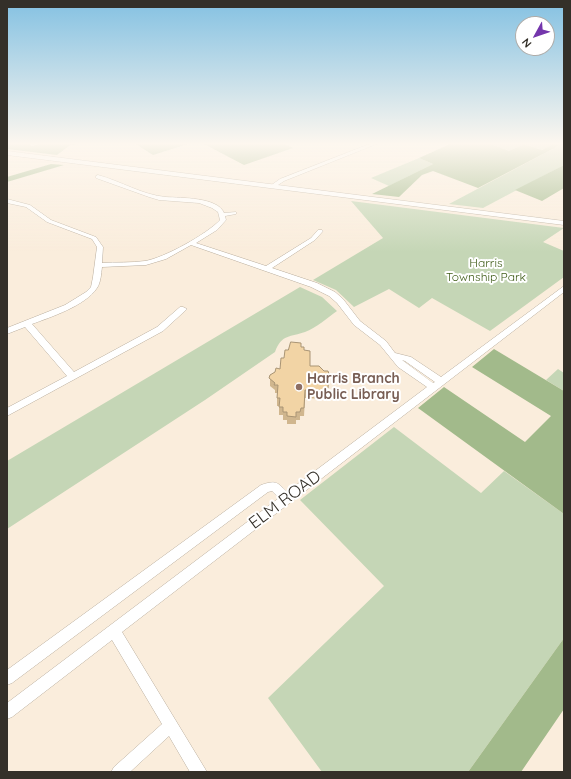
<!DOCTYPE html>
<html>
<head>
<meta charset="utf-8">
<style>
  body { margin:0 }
  #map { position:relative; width:571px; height:779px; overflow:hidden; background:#faeddc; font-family:Quicksand,sans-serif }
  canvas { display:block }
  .frame { position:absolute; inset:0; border:8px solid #343029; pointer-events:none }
  .north { position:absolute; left:515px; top:16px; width:40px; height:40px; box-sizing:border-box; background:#fff; border:1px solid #aeaca9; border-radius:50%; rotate:230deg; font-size:11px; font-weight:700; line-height:16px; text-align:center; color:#343029 }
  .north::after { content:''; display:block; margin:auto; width:14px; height:18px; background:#7436ac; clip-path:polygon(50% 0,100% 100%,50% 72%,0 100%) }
</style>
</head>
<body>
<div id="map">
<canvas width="571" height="779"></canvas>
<div class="frame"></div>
<div class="north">N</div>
</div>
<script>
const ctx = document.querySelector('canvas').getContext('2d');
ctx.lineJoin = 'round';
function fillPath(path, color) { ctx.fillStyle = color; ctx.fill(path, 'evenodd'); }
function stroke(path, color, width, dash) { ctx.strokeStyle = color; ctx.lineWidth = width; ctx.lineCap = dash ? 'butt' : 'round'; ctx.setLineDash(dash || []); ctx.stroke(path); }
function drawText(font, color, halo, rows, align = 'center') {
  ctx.font = font + ' Quicksand,sans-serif'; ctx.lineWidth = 4; ctx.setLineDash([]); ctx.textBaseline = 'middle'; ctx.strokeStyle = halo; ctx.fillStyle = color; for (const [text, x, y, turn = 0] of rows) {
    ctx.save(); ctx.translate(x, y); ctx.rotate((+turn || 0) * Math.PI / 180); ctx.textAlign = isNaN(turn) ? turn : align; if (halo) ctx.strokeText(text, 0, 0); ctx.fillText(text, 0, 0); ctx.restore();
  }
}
fillPath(new Path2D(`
  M 489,143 L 555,143 L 542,150 L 524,144 L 509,151 Z
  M 564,143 L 564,165 L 483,208 L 449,204 Z
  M 419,158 L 433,164 L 389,186 L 371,178 Z
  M 351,201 L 564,228 L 543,242 L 564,251 L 564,277 L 490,331 L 432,298 L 419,308 L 389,289 L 354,307 L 336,290 L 313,280 L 383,238 Z
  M 300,287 L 322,297 L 337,311 C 327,318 316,328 305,332 C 291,337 281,334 275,352 L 205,400 L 7,529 L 7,461 Z
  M 558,369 L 564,373 L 564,391 L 546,380 Z
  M 394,427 L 481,493 L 504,471 L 564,514 L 564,638 L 468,772 L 322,772 L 268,698 L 384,586 L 300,500 Z`), '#c5d6b6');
fillPath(new Path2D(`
  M 7,143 L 28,143 L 32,146 L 43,143 L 81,143 L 69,146 L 57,155 L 7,149 Z
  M 134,143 L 191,143 L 153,155 Z
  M 202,143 L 283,143 L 293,148 L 244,165 Z
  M 452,143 L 489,143 L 509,151 L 524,144 L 542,150 L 555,143 L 564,143 L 478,188 L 433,171 L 422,175 L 399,197 L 372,194 L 433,164 L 419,158 Z
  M 51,164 L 64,165 L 7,182 L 7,177 Z
  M 564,165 L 564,188 L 542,201 L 515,190 Z
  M 494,349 L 564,391 L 564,514 L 418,408 L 444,387 L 525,442 L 551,416 L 472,367 Z
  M 564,638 L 564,709 L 521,772 L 468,772 Z`), '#a2ba8b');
const minor = new Path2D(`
  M 372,143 L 379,143 L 284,181 L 275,187 L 270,186 L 280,179 Z
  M 98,175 C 121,181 142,195 166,197 C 181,198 218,197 224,213 L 236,212 L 236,214 L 225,216 L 226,220 L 217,230 L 196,243 L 266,266 L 311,238 L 318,230 L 322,230 L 323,231 L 315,240 L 272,268 L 317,283 L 335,292 L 343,299 L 360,321 L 386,341 L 395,353 L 411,357 L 441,377 L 564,286 L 564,292 L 122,632 L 207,772 L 190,772 L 169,736 L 130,772 L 111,772 L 114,767 L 162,724 L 112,640 L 12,717 L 7,719 L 7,703 L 279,498 L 272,491 L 268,492 L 12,683 L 7,685 L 7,670 L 261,485 C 276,480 277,482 287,492 L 427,387 L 398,367 L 380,345 L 354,325 L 337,303 L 329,296 L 311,287 L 191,245 L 166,259 L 146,265 L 102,267 C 101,274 101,282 97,288 C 85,306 51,317 32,324 L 74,372 L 157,327 L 180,307 L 183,307 L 187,309 L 163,331 L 7,416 L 7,408 L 67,376 L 25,327 L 7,334 L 7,328 L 65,305 L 86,292 L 91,287 L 93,277 L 97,247 L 92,239 L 47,222 L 26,207 L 7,203 L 7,199 L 30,205 L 51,220 L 96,237 L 103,247 L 102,263 C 116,262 131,263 145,261 C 164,258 207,234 220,220 L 218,212 L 212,208 L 199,203 L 159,200 L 149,197 L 96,178 L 96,176 ZM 402,360 L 405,361 L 435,382 L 433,383 Z`);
const major = new Path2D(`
  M 7,151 L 564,221 L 564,225 L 7,155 Z`);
stroke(minor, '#b9ad9d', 1);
stroke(major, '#b9ad9d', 1);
fillPath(minor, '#fff');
fillPath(major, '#fff');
fillPath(new Path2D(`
  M 301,347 L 304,350 L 310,366 L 328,388 L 328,396 L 324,396 L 323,399 L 305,398 L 304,416 L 300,416 L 300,420 L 296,420 L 296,424 L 287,424 L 287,420 L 283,420 L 283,415 L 279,415 L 279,406 L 277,406 L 277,393 L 275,393 L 275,390 L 270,386 L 270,375 L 280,369 L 288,350 Z`), '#d0b68e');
const building = new Path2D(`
  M 291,342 L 301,343 L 301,347 L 304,347 L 304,350 L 310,351 L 310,366 L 319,366 L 324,371 L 328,371 L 329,374 L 328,388 L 324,388 L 324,391 L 305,390 L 304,408 L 301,408 L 300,412 L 296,412 L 296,417 L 287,416 L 287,412 L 283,412 L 283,407 L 279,407 L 280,398 L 277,398 L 278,385 L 274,385 L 275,383 L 269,378 L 270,375 L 275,372 L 276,368 L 280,369 L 281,358 L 284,358 L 285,350 L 288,350 Z`);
fillPath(building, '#f2d4a5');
stroke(building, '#a99474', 1);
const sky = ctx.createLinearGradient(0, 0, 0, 252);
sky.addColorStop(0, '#84c1e2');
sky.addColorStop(0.57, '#fdf7ef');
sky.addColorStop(1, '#fdf7ef00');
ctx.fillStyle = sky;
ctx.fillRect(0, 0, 571, 252);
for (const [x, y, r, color] of [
  [299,387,4,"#8d6e63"]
]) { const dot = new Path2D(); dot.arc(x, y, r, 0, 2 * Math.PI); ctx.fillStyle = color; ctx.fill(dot); stroke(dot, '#fff', 1.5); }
drawText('12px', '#405d19', '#fff', [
  ["Harris",486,263],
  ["Township Park",486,277]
]);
drawText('bold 14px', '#785e54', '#fff', [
  ["Harris Branch",307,379],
  ["Public Library",307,395]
], 'left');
drawText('17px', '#343029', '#fff', [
  ["ELM ROAD",285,500,-37]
]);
</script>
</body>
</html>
